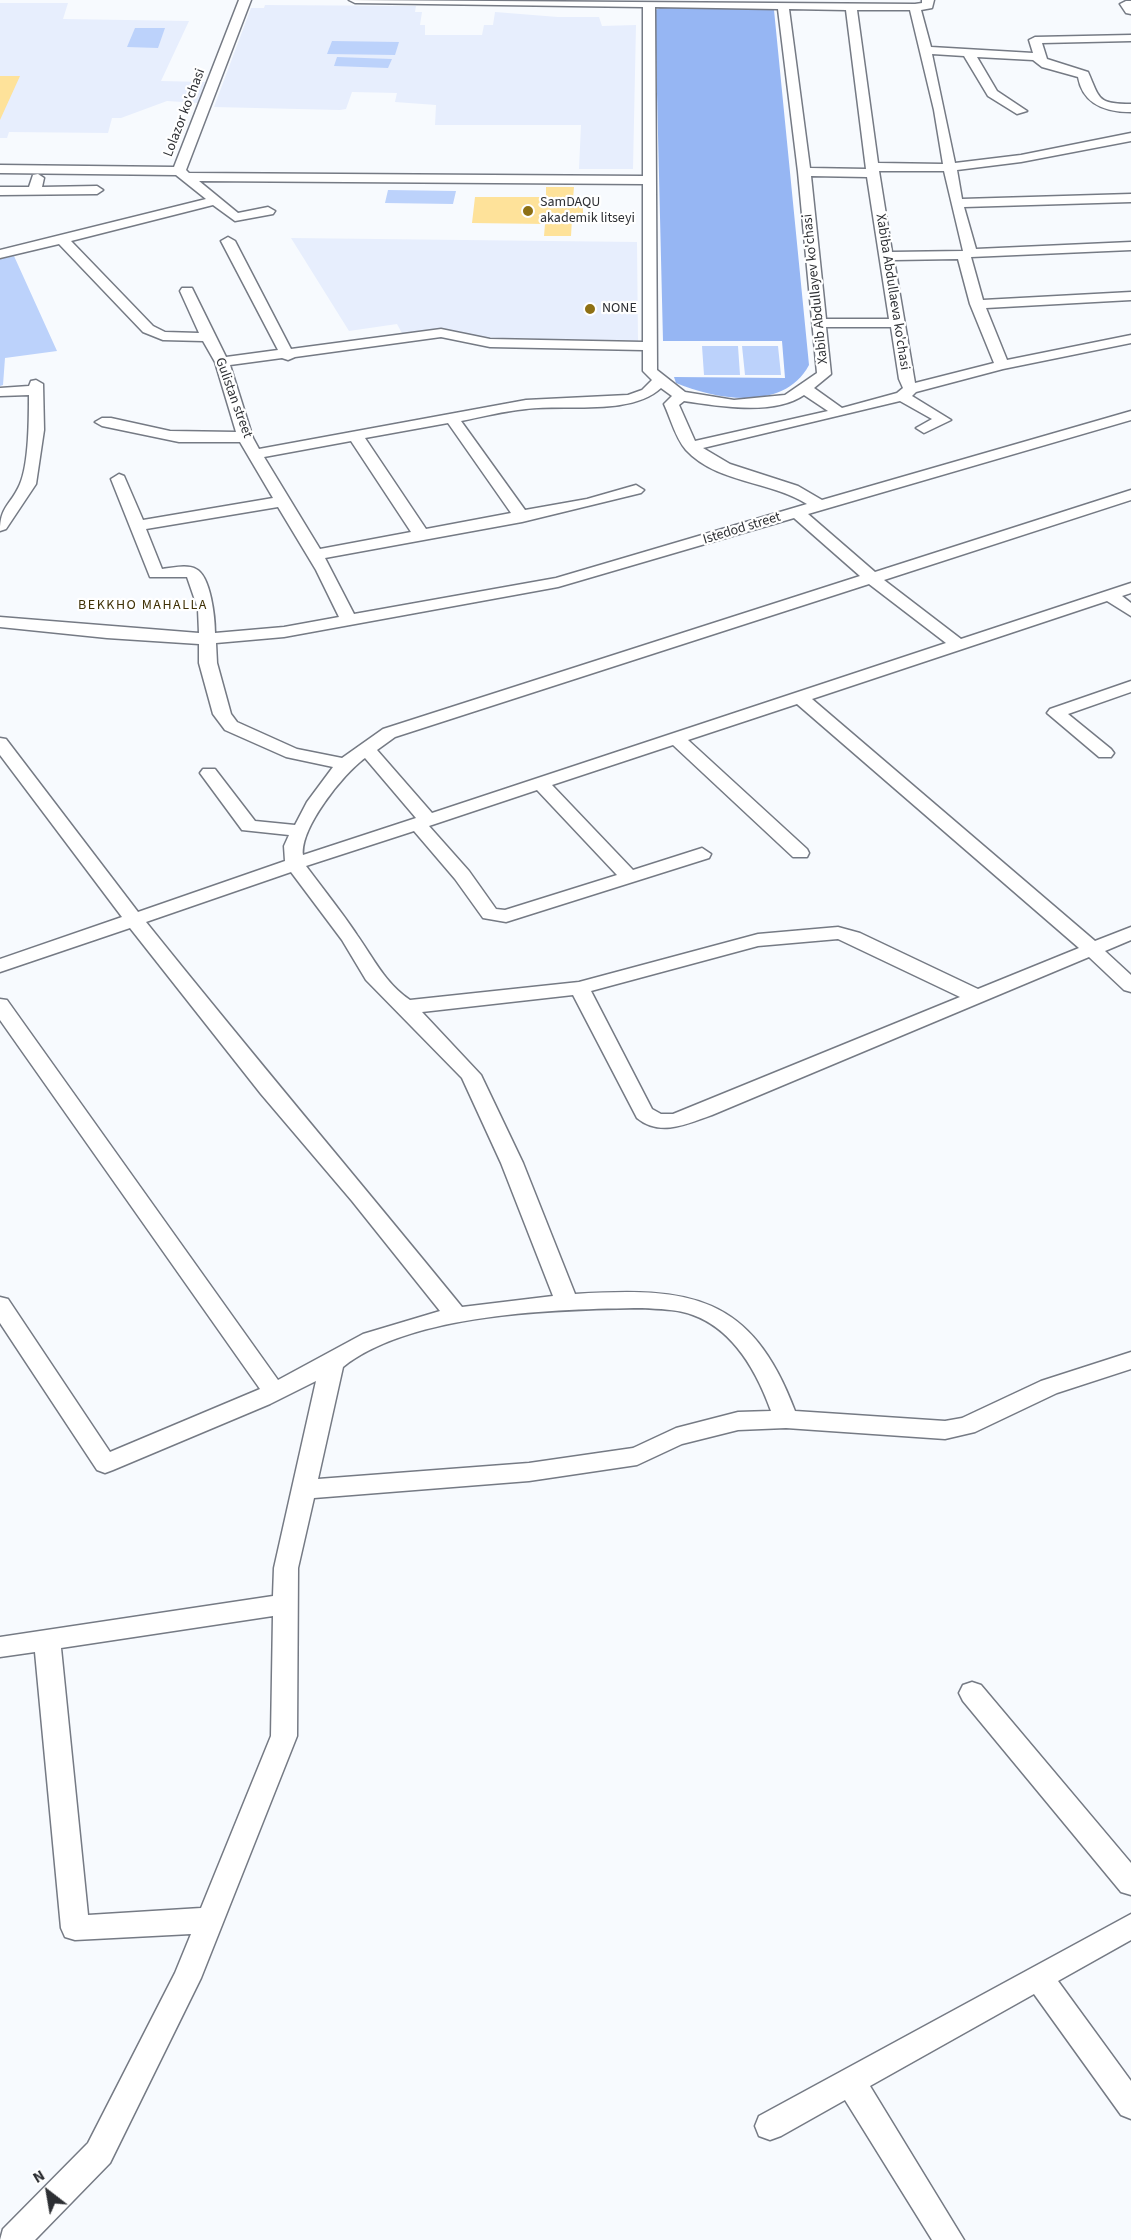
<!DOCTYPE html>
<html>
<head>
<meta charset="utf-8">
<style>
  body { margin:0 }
  #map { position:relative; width:1131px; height:2240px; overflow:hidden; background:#f7fafe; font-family:"Source Sans 3",sans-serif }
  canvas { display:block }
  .north { position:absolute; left:18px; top:2162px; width:60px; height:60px; -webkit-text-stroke:4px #fff; paint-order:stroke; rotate:329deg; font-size:16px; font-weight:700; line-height:24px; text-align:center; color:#2d2f33 }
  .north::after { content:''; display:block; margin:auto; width:21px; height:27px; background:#2d2f33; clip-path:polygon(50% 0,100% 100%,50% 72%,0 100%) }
</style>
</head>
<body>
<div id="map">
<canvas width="1131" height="2240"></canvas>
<div class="north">N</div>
</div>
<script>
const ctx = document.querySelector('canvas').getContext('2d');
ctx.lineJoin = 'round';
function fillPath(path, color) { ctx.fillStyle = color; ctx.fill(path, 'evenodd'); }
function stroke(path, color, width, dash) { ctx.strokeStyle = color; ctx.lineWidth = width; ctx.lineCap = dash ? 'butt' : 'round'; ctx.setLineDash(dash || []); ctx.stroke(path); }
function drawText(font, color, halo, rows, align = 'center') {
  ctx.font = font + ' "Source Sans 3",sans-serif'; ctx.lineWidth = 4.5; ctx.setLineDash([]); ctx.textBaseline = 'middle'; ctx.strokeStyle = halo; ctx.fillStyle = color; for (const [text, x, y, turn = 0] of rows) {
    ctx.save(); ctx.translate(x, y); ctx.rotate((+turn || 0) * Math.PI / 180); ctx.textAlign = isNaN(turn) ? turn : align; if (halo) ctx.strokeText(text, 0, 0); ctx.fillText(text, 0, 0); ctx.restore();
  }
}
fillPath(new Path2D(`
  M 0,3 L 68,3 L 63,19 L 189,21 L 161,81 L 205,82 L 198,103 L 167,101 L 121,118 L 112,118 L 108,133 L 9,132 L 7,138 L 0,138 Z
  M 265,5 L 416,6 L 415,12 L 422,12 L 420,25 L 425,25 L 425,35 L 482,35 L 484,25 L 493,25 L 495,12 L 558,17 L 599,17 L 602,26 L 636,25 L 633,169 L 579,169 L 581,125 L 435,125 L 436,105 L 395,102 L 397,93 L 352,92 L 346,109 L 340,110 L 214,107 L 251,8 L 264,8 Z
  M 291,238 L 637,242 L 638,342 L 403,335 L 397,324 L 349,331 Z`), '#e7eefd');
fillPath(new Path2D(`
  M 135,28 L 165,28 L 158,48 L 127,47 Z
  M 332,41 L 399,42 L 395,55 L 327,54 Z
  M 337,57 L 392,59 L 388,68 L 334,66 Z
  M 388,190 L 456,191 L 453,204 L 385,203 Z
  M 14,256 L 57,351 L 5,358 L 3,385 L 0,386 L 0,259 Z
  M 702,346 L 738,346 L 740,375 L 704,375 Z
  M 742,346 L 778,346 L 781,375 L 745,375 Z`), '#bcd2fb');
fillPath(new Path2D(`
  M 665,6 L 774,10 L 809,365 C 784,412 717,400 676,383 L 674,377 L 785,378 L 782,341 L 663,341 L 655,10 Z`), '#96b6f3');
fillPath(new Path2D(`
  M 0,76 L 20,76 L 0,120 Z
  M 546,187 L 574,187 L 573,199 L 583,208 L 583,213 L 572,219 L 571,236 L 544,236 L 545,224 L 472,223 L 475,197 L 546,197 Z`), '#fee29a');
const minor = new Path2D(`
  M 239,0 L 251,0 L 186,170 L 189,173 L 643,176 L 643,7 L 355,3 L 349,0 L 915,4 L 922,3 L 922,0 L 934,0 L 932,8 L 921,10 L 931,47 L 1033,53 L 1029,40 L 1035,37 L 1131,35 L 1131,41 L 1042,43 L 1047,59 L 1088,72 C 1100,99 1097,104 1131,104 L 1131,112 C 1106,112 1083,105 1078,77 L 1042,67 L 1033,60 L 977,57 L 997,91 L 1027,111 L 1017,114 L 988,96 L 964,56 L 932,54 L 955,163 L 1021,155 L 1131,133 L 1131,141 L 1021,162 L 957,170 L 962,199 L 1131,194 L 1131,202 L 964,207 L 976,249 L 1131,242 L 1131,250 L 971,257 L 983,300 L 1131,292 L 1131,300 L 986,308 L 1007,360 L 1131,335 L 1131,343 L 1003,369 L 916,392 L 912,396 L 951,420 L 924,433 L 916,428 L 932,419 L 900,401 L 703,448 L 730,464 L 798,486 L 822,500 L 1131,411 L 1131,420 L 808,514 L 875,572 L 1131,490 L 1131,500 L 884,580 L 961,639 L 1131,583 L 1131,593 L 1122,596 L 1131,603 L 1131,616 L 1107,601 L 812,699 L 1095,941 L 1131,927 L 1131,940 L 1105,951 L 1131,975 L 1131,992 L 1124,990 L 1089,957 L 712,1115 C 687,1124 660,1137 637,1118 L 573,995 L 422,1012 L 481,1075 L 523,1163 L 575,1294 C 689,1287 751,1294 795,1411 L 945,1421 L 962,1418 L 1041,1381 L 1131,1352 L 1131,1369 L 1057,1393 L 975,1432 L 945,1439 L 786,1428 L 738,1430 L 682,1444 L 637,1465 L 529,1481 L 314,1498 L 298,1568 L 297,1736 L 201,1978 L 110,2163 L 35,2240 L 0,2240 L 3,2229 L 88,2143 L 175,1973 L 191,1934 L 75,1940 L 65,1937 L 61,1928 L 35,1652 L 0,1657 L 0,1637 L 273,1596 L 274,1568 L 316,1381 L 270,1404 L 113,1470 L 105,1473 L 97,1470 L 0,1323 L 0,1297 L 8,1299 L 110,1452 L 260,1389 L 0,1020 L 0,999 L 7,1000 L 278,1380 L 363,1334 L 440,1311 L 352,1201 L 261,1094 L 130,928 L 0,972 L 0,959 L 122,917 L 0,755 L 0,738 L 6,739 L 138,912 L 285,861 L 284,846 L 289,835 L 242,830 L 200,773 L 203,769 L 215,769 L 255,821 L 295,825 L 307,802 L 333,767 L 286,757 L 225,730 L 213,714 L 199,663 L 199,644 L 107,638 L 0,627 L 0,617 L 199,633 L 198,609 L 187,577 L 150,577 L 111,479 L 119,474 L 124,476 L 143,520 L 273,498 L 240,442 L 179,442 L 102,426 L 95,422 L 102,418 L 111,418 L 170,431 L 236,432 L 215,362 L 203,341 L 163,340 L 143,332 L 59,244 L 0,258 L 0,250 L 206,199 L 176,175 L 0,173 L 0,165 L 174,167 ZM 655,7 L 778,9 L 798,172 L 817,373 L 785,395 L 734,400 L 685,392 L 657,370 ZM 789,9 L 846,10 L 866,169 L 810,168 ZM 857,10 L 910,10 L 934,110 L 943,164 L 878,163 ZM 879,171 L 944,171 L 963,251 L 892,252 ZM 811,176 L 867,177 L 889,319 L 826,319 ZM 199,181 L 643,184 L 643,342 L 490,339 L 441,329 L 291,349 L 235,241 L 228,237 L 221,241 L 278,350 L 226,357 L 192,288 L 182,288 L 180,291 L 199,333 L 165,332 L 153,326 L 71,241 L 213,205 L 235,221 L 273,214 L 275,211 L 268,207 L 238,213 ZM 958,259 L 970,304 L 994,363 L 915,383 L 894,260 ZM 826,327 L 891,327 L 899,379 L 903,388 L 897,393 L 842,408 L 814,388 L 831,374 ZM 441,337 L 490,347 L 643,350 L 643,371 L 652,380 L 642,390 L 628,395 L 526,400 L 259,449 L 253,438 L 230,365 L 282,358 L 288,360 L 295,357 ZM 661,388 L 672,396 L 664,404 C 671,419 675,437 686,450 C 716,483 771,481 807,504 L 556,578 L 354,614 L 325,558 L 522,522 L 641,493 L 644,490 L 636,485 L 587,499 L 525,510 L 461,421 C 482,417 504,411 526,409 C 565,404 631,416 661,388 ZM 804,395 L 828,411 L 695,441 L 679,405 L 684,401 C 718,406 774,416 804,395 ZM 448,423 L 511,513 L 426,529 L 365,438 ZM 351,441 L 411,532 L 320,549 L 264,457 ZM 278,507 L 316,570 L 339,617 L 284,627 L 215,633 C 215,619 211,576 196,569 C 187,564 172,568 162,569 L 146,529 ZM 794,518 L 860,576 L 383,729 L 342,758 L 297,749 L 237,722 L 231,714 L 217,663 L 216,643 L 284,637 L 558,587 ZM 869,584 L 946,643 L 432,813 L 377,750 L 395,737 ZM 797,704 L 1079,948 L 978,989 L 860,933 L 838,927 L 758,934 L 579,982 L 410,1000 C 385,983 374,959 357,935 C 341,911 323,889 306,866 L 414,831 L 455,879 L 483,918 L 506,922 L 709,858 L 711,854 L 702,848 L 633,870 L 552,785 L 673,745 L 793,857 L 807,857 L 809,853 L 807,849 L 688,740 ZM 365,758 L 416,818 L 303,855 C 300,828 343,774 365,758 ZM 537,790 L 617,875 L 505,910 L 496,909 L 469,871 L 429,826 ZM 291,872 L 342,940 L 366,980 L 462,1078 L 501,1163 L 553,1296 L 462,1307 C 357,1178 250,1052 146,922 ZM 838,939 L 960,997 L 673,1114 L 661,1114 L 652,1109 L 591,991 L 758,946 ZM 642,1308 C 659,1309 677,1309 693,1315 C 734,1330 757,1372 771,1411 L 738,1412 L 676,1428 L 633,1448 L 529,1463 L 318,1479 L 343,1367 C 411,1313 557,1309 642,1308 ZM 273,1616 L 271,1736 L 201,1908 L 88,1915 L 61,1648 Z
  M 1126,1 L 1131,1 L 1131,14 L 1126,13 L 1120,4 Z
  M 38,174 L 44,178 L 42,187 L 97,186 L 103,190 L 97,194 L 0,195 L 0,187 L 29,187 L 33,175 Z
  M 36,380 L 43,384 L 44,430 L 36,484 L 6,529 L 0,531 C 0,506 11,505 20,484 C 29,463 29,418 29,395 L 0,396 L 0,388 L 29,386 L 31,381 Z
  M 1131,681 L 1131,692 L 1068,714 L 1111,749 L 1114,753 L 1111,757 L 1099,757 L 1047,713 L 1050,709 Z
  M 972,1682 L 981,1685 L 1131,1863 L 1131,1895 L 1121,1892 L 963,1701 L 959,1693 L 963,1685 Z
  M 1131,1914 L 1131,1940 L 1058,1981 L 1131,2081 L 1131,2119 L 1121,2115 L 1034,1994 L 870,2086 L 964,2240 L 932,2240 L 845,2100 L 781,2136 L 770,2140 L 759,2136 L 755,2126 L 759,2116 Z`);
stroke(minor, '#757a84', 3);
fillPath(minor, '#fff');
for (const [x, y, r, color] of [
  [528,211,6,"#8e7014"],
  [590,309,6,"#8e7014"]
]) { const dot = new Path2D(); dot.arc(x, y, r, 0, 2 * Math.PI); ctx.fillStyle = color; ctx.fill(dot); stroke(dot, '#fff', 2); }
drawText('14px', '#2d2f33', '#fff', [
  ["Lolazor ko'chasi",185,113,-69],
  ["Xabib Abdullayev ko'chasi",816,289,-96],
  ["Xabiba Abdullaeva ko'chasi",892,292,81],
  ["Gulistan street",233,398,70],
  ["Istedod street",742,529,-17]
]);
drawText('14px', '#2d2f33', '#fff', [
  ["SamDAQU",540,203],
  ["akademik litseyi",540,219],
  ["NONE",602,309]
], 'left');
ctx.letterSpacing = '1.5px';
drawText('14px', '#3f3106', '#fff', [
  ["BEKKHO MAHALLA",143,606]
]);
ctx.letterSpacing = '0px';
</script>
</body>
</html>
